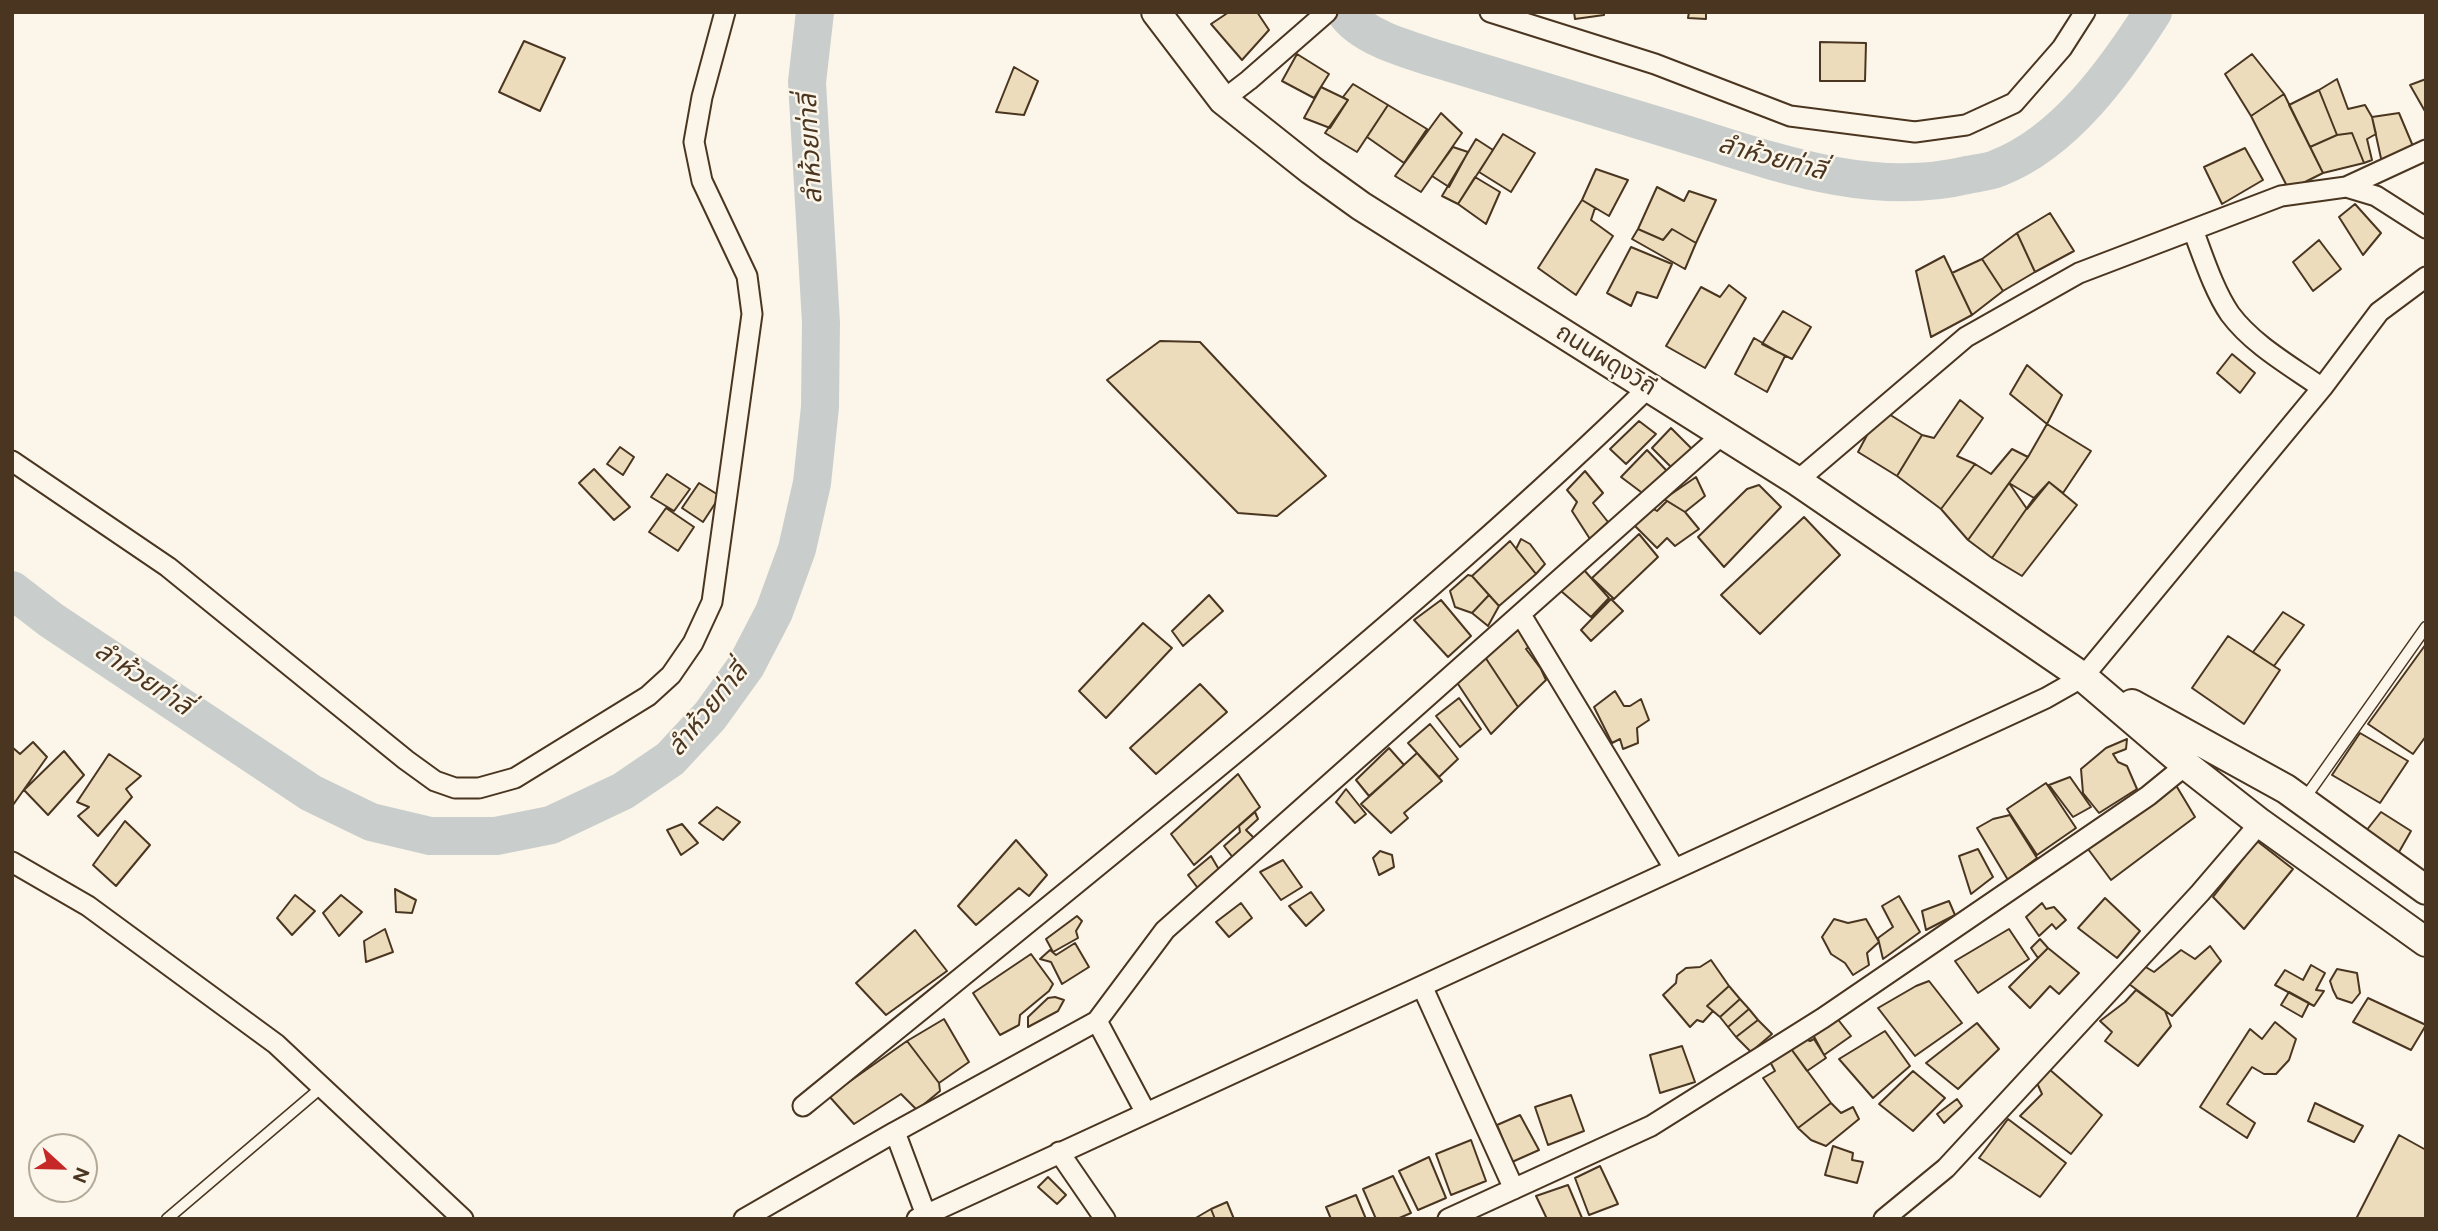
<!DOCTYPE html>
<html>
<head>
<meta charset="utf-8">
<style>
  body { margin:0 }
  #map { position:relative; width:2438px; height:1231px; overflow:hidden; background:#fbf6e9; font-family:Figtree,sans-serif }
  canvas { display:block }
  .frame { position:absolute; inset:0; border:14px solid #4a3520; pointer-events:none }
  .north { position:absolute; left:28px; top:1133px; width:70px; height:70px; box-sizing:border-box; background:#fbf6e9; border:2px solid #b4a999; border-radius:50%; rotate:112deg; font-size:19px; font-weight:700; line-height:28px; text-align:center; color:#4a3520 }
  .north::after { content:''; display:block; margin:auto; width:24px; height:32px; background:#c62828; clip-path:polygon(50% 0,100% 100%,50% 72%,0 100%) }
</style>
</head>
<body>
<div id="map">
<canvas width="2438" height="1231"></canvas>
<div class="frame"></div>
<div class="north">N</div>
</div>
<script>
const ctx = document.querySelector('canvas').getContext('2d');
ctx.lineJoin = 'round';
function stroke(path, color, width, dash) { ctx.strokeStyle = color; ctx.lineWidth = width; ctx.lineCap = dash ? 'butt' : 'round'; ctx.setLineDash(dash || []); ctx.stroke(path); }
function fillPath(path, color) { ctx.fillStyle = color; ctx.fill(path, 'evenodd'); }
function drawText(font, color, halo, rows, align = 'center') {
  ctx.font = font + ' Figtree,"Noto Sans Thai",sans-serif'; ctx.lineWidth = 5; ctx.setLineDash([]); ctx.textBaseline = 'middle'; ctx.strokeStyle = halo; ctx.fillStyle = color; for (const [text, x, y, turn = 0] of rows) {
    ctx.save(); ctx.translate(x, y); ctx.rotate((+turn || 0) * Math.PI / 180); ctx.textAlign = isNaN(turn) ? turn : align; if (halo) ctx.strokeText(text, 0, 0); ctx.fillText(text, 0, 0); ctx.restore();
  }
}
stroke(new Path2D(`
  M 1345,12 C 1362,37 1406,49 1434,58 C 1510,81 1586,104 1662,127 C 1760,156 1864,200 1967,175 C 1977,173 1989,172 1998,168 C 2065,142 2116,70 2153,12
  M 12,590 L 51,620 L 311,793 L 371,822 L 430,836 L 496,836 L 551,825 L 623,791 L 670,759 L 710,716 L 746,666 L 774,612 L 797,549 L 812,483 L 820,407 L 821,323 L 807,82 L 815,12`), '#c9cecd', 38);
const building = new Path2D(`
  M 1229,12 L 1257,12 L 1269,30 L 1242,60 L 1211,24 Z
  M 1574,12 L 1604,12 L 1604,15 L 1575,19 Z
  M 1689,12 L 1706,12 L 1706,19 L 1688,18 Z
  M 524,41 L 565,58 L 540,111 L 499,92 Z
  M 1820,42 L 1866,43 L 1865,81 L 1820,81 Z
  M 1297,54 L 1329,74 L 1314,98 L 1282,81 Z
  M 2252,54 L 2284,94 L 2251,116 L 2225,74 Z
  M 1014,67 L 1038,81 L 1024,115 L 996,112 Z
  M 2337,79 L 2348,109 L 2365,105 L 2372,117 L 2376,134 L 2367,139 L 2372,160 L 2364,163 L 2352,133 L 2337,135 L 2319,90 Z
  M 2426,79 L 2426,113 L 2410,85 Z
  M 1353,84 L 1388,105 L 1357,152 L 1325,133 L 1348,100 L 1343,97 Z
  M 1321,87 L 1348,100 L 1330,128 L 1304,118 Z
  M 2319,90 L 2337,135 L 2310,147 L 2289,105 Z
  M 2284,94 L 2323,173 L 2289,190 L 2251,116 Z
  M 1388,105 L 1427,129 L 1404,163 L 1367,137 Z
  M 1441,113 L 1462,133 L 1421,192 L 1395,176 Z
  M 2399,113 L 2415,151 L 2382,163 L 2372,117 Z
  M 2352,133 L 2364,163 L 2323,173 L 2310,147 L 2337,135 Z
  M 1503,134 L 1535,153 L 1511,192 L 1479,172 Z
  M 1476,139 L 1493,150 L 1458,204 L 1442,196 Z
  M 1453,147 L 1468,152 L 1449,187 L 1432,176 Z
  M 2245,148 L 2263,180 L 2222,204 L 2204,167 Z
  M 1596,169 L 1628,180 L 1609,216 L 1582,200 Z
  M 1475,177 L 1500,192 L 1486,224 L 1458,204 Z
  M 1657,187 L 1684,201 L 1689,191 L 1716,200 L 1696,243 L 1672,229 L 1663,240 L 1638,229 Z
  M 1582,200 L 1595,208 L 1591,220 L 1613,236 L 1576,295 L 1538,268 Z
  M 2355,204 L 2381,233 L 2363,255 L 2339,217 Z
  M 2050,213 L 2074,251 L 2035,272 L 2017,233 Z
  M 1638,229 L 1663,240 L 1672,229 L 1696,243 L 1685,269 L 1632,239 Z
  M 2017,233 L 2035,272 L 2003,291 L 1982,259 Z
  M 2319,240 L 2341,269 L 2313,291 L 2293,262 Z
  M 1631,247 L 1672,264 L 1657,298 L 1637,292 L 1631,306 L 1607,293 Z
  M 1944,256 L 1972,315 L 1931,337 L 1916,271 Z
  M 1982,259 L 2003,291 L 1972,315 L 1952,273 Z
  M 1729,285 L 1746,298 L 1705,368 L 1666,346 L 1701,287 L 1720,297 Z
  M 1783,311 L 1811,327 L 1792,359 L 1762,344 Z
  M 1754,338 L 1785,356 L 1767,392 L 1735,374 Z
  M 1160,341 L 1200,342 L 1326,476 L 1277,516 L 1238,513 L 1107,380 Z
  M 2232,354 L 2255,373 L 2240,393 L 2217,373 Z
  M 2027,365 L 2062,395 L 2047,424 L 2010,394 Z
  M 1960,400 L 1983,418 L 1957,456 L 1975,464 L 1941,509 L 1897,476 L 1922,435 L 1934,438 Z
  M 1881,409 L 1922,435 L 1897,476 L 1858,452 Z
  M 1639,421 L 1656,434 L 1626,464 L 1610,449 Z
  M 2047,424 L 2091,451 L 2063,493 L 2049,482 L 2027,509 L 2009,483 L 2028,457 Z
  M 1671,428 L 1693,450 L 1673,469 L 1652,448 Z
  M 620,447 L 634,457 L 623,475 L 607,464 Z
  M 2012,449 L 2028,457 L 1968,540 L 1941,509 L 1975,464 L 1991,474 Z
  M 1647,450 L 1667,471 L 1645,495 L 1621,477 Z
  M 594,469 L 630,507 L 614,520 L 579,483 Z
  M 1585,471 L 1603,493 L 1593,503 L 1608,522 L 1590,539 L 1572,511 L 1577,502 L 1567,490 Z
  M 667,474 L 690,489 L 674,511 L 651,497 Z
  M 1696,477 L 1705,496 L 1685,512 L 1664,499 Z
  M 2049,482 L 2077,505 L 2022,576 L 1992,558 L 2034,498 Z
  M 699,483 L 720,496 L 703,522 L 682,508 Z
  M 2009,483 L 2034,498 L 1992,558 L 1968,540 Z
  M 1759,485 L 1781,507 L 1724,567 L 1698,537 L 1747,489 Z
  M 1667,501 L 1685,512 L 1699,529 L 1675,546 L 1667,538 L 1657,548 L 1631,522 L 1650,507 L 1657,511 Z
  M 666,508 L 694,527 L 678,551 L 649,532 Z
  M 1804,517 L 1840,555 L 1760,634 L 1721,595 Z
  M 1639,534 L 1658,557 L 1614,599 L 1592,578 Z
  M 1521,539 L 1530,544 L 1545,564 L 1536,574 L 1516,549 Z
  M 1510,541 L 1536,574 L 1499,606 L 1472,576 Z
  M 1584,570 L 1609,598 L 1591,617 L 1561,591 Z
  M 1468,575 L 1472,576 L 1489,595 L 1472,613 L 1455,607 L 1450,591 Z
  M 1209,595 L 1223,611 L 1183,646 L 1172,631 Z
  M 1489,595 L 1499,606 L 1488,626 L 1472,613 Z
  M 1611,599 L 1623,611 L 1591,641 L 1581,630 Z
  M 1441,600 L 1471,636 L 1448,657 L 1414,620 Z
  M 2283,612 L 2304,625 L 2274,666 L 2253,652 Z
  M 1143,623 L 1172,648 L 1106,718 L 1079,691 Z
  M 1519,627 L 1530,646 L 1526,649 L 1541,669 L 1546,680 L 1518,707 L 1485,657 Z
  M 2228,636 L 2280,670 L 2244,724 L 2192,688 Z
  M 2426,644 L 2426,736 L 2413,754 L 2368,724 Z
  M 1485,657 L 1518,707 L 1491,734 L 1456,681 Z
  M 1200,684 L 1227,712 L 1156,774 L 1130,748 Z
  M 1615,691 L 1624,706 L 1630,706 L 1641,699 L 1649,720 L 1637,728 L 1638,743 L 1623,749 L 1620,739 L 1612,743 L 1594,707 Z
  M 1459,698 L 1481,729 L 1460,747 L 1436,716 Z
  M 1430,724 L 1458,759 L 1439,777 L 1408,743 Z
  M 2360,733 L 2408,761 L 2380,803 L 2332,775 Z
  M 2127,739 L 2126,749 L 2113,754 L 2118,762 L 2127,766 L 2137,789 L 2099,813 L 2083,793 L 2081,769 L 2106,748 Z
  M 33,742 L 47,757 L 13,805 L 12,747 L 20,754 Z
  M 1389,748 L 1404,765 L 1369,796 L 1356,780 Z
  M 64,751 L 84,775 L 48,815 L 24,790 Z
  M 1417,753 L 1442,781 L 1404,813 L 1408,818 L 1391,833 L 1361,804 Z
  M 109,754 L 141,776 L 126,789 L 132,797 L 98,836 L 78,816 L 89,807 L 77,802 Z
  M 1238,774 L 1260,807 L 1194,865 L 1171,834 Z
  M 2070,777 L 2091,807 L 2073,817 L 2049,785 Z
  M 2174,782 L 2195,817 L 2111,880 L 2088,849 Z
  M 2046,783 L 2076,828 L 2037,855 L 2007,809 Z
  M 1346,789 L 1366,814 L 1355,823 L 1336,802 Z
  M 717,807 L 740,822 L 723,840 L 699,823 Z
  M 1255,812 L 1258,819 L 1246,830 L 1257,841 L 1234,859 L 1224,846 L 1240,832 L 1239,826 Z
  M 2381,812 L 2411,831 L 2395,859 L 2362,836 Z
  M 2010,815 L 2037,858 L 2008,880 L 1977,828 L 1993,819 Z
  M 125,821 L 150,845 L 116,886 L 93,865 Z
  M 682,824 L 698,843 L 681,855 L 667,830 Z
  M 1016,840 L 1047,875 L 1029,896 L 1019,888 L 976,925 L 958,906 Z
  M 2257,841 L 2293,869 L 2244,929 L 2213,897 Z
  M 1978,849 L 1993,877 L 1971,894 L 1959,856 Z
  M 1380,851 L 1392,855 L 1394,867 L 1379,875 L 1373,858 Z
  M 1211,856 L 1221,873 L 1200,891 L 1188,875 Z
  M 1283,860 L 1302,887 L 1281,900 L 1260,872 Z
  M 395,889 L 416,900 L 412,913 L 396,912 Z
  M 1311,892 L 1324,910 L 1306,926 L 1289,906 Z
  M 295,895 L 315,911 L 292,935 L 277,918 Z
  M 341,895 L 362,912 L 339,936 L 323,913 Z
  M 1899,896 L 1920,932 L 1883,959 L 1878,938 L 1893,927 L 1882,906 Z
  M 2105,898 L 2140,931 L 2117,958 L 2078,928 Z
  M 1949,901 L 1955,915 L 1926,930 L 1922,911 Z
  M 1241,903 L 1252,918 L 1229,937 L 1216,922 Z
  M 2042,903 L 2046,909 L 2054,907 L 2066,920 L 2056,929 L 2052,924 L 2039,936 L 2026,917 Z
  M 1077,916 L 1082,921 L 1076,931 L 1078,938 L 1053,952 L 1046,939 Z
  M 1834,919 L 1848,923 L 1866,919 L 1879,942 L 1867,953 L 1869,965 L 1853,975 L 1845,963 L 1831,954 L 1822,937 Z
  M 385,929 L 393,952 L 366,962 L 364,941 Z
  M 2009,929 L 2029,959 L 1978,993 L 1955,961 Z
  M 915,930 L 947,971 L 886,1015 L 856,983 Z
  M 2040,939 L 2048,948 L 2038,958 L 2031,948 Z
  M 1075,943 L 1089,967 L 1062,984 L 1051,962 L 1040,959 L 1050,950 L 1056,955 Z
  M 2210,946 L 2221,961 L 2172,1016 L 2129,984 L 2144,966 L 2154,972 L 2181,950 L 2195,959 Z
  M 2048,948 L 2079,973 L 2059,994 L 2050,986 L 2030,1008 L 2009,987 Z
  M 1031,954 L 1053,984 L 1049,991 L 1020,1015 L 1019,1025 L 1000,1035 L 973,993 Z
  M 1711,960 L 1729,986 L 1707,1006 L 1713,1011 L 1703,1022 L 1697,1020 L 1690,1027 L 1663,995 L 1676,983 L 1677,975 L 1686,968 L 1700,967 Z
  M 2311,965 L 2325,973 L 2316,990 L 2324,991 L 2314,1006 L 2275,985 L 2285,970 L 2303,980 Z
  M 2337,969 L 2357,973 L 2360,993 L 2352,1003 L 2337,998 L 2333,990 L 2330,981 Z
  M 1929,981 L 1962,1023 L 1915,1056 L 1878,1008 L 1916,986 Z
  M 1729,986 L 1740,999 L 1720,1017 L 1707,1006 Z
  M 2136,990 L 2165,1011 L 2171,1026 L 2138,1066 L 2105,1041 L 2112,1032 L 2100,1021 L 2125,1002 Z
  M 2289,992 L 2309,1003 L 2302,1017 L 2281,1005 Z
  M 1055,997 L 1064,1000 L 1058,1011 L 1028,1027 L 1028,1017 L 1048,998 Z
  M 2368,998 L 2426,1025 L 2411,1050 L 2353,1022 Z
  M 1740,999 L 1749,1009 L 1728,1027 L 1720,1017 Z
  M 1749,1009 L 1758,1020 L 1736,1037 L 1728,1027 Z
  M 1836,1017 L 1851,1036 L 1824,1055 L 1811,1031 Z
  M 944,1019 L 969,1062 L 939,1083 L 907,1041 Z
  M 1758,1020 L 1772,1034 L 1751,1052 L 1736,1037 Z
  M 2275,1022 L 2296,1039 L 2289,1060 L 2276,1074 L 2264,1074 L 2252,1067 L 2227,1104 L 2255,1123 L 2247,1138 L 2200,1107 L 2250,1029 L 2262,1039 Z
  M 1977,1023 L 1999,1049 L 1958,1089 L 1926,1063 Z
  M 1885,1031 L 1910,1066 L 1873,1098 L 1839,1059 Z
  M 1803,1038 L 1810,1041 L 1814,1039 L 1826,1058 L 1807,1071 L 1789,1046 Z
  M 907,1041 L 939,1083 L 940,1091 L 917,1110 L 901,1094 L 854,1124 L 829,1096 Z
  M 1682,1046 L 1695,1082 L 1660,1093 L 1650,1055 Z
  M 1789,1046 L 1831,1103 L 1798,1128 L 1763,1078 L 1775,1071 L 1768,1058 Z
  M 2049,1069 L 2102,1115 L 2071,1154 L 2020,1116 L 2042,1094 L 2037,1083 Z
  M 1913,1071 L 1945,1098 L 1913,1131 L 1879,1104 Z
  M 1571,1095 L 1584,1131 L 1548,1145 L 1535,1107 Z
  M 1957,1099 L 1962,1106 L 1944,1123 L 1937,1114 Z
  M 1831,1103 L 1841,1113 L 1853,1107 L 1859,1119 L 1826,1146 L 1811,1140 L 1798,1128 Z
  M 2315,1103 L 2363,1126 L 2354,1142 L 2308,1121 Z
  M 1520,1115 L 1539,1150 L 1512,1162 L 1497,1125 Z
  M 2008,1119 L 2066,1163 L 2040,1197 L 1979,1158 Z
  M 2399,1135 L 2426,1150 L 2426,1219 L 2356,1219 Z
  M 1471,1140 L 1486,1181 L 1451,1195 L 1436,1154 Z
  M 1833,1146 L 1853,1153 L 1852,1160 L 1863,1162 L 1857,1183 L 1825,1175 Z
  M 1429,1157 L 1446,1198 L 1418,1210 L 1399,1171 Z
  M 1600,1166 L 1618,1204 L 1589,1215 L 1575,1178 Z
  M 1393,1176 L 1411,1213 L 1397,1219 L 1376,1219 L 1363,1189 Z
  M 1048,1177 L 1066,1195 L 1057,1204 L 1038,1187 Z
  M 1568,1185 L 1582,1218 L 1547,1219 L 1536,1196 Z
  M 1356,1195 L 1366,1219 L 1331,1219 L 1326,1207 Z
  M 1227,1202 L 1234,1219 L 1215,1219 L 1211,1209 Z
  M 1211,1209 L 1215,1219 L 1194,1219 Z`);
fillPath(building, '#ecdcbc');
stroke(building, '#4a3520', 2);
const lane = new Path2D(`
  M 2305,798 L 2426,627
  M 167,1219 L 322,1087`);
const street = new Path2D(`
  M 1490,12 L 1655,64 L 1790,116 L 1915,132 L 1966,125 L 2014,103 L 2062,48 L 2085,12
  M 1223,100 L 1249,80 L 1327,12
  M 2346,187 L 2426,150
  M 2193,230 C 2203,256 2214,291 2230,314 C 2253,345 2291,366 2322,388
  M 12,461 L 168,567 L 406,760 L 435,781 L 455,788 L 479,788 L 515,778 L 648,696 L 671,675 L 693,643 L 712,602 L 752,314 L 747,276 L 702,181 L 694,142 L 702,97 L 725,12
  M 1797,481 L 1966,337 L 2079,273 L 2281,196 L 2346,187 L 2376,196 L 2426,228
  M 1521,615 L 1674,868
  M 12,862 L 88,906 L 276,1044 L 463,1219
  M 1422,986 L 1514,1189
  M 1097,1021 L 1146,1113
  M 803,1106 C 960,978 1118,851 1274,721 C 1402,613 1529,504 1649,387
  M 895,1132 L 1097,1021 L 1165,930 L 1724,433
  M 1059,1152 L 1105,1219
  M 744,1219 L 895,1132 L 926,1215
  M 917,1219 L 2046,698 L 2083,677 L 2322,388 L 2379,312 L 2426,277
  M 1448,1219 L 1651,1126 L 1823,1018 L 2148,796 L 2186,765
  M 1884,1219 L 1946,1168 L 2200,893 L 2260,823`);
const secondary = new Path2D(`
  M 1156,12 L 1223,100 L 1311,170 L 1361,206 L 1797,481 L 2083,677 L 2186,765 L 2260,823 L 2426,942
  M 2132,704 L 2286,789 L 2426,890`);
stroke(lane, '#4a3520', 13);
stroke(street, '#4a3520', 23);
stroke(secondary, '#4a3520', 32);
stroke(lane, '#fbf6e9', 10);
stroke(street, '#fbf6e9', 19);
stroke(secondary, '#fbf6e9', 28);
drawText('24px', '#4a3520', '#fbf6e9', [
  ["ถนนผดุงวิถี",1606,360,32]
]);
drawText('italic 26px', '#4a3520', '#fbf6e9', [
  ["ลำห้วยท่าลี่",811,149,-93],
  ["ลำห้วยท่าลี่",1772,158,15],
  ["ลำห้วยท่าลี่",143,679,34],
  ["ลำห้วยท่าลี่",708,710,-51]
]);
</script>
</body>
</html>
